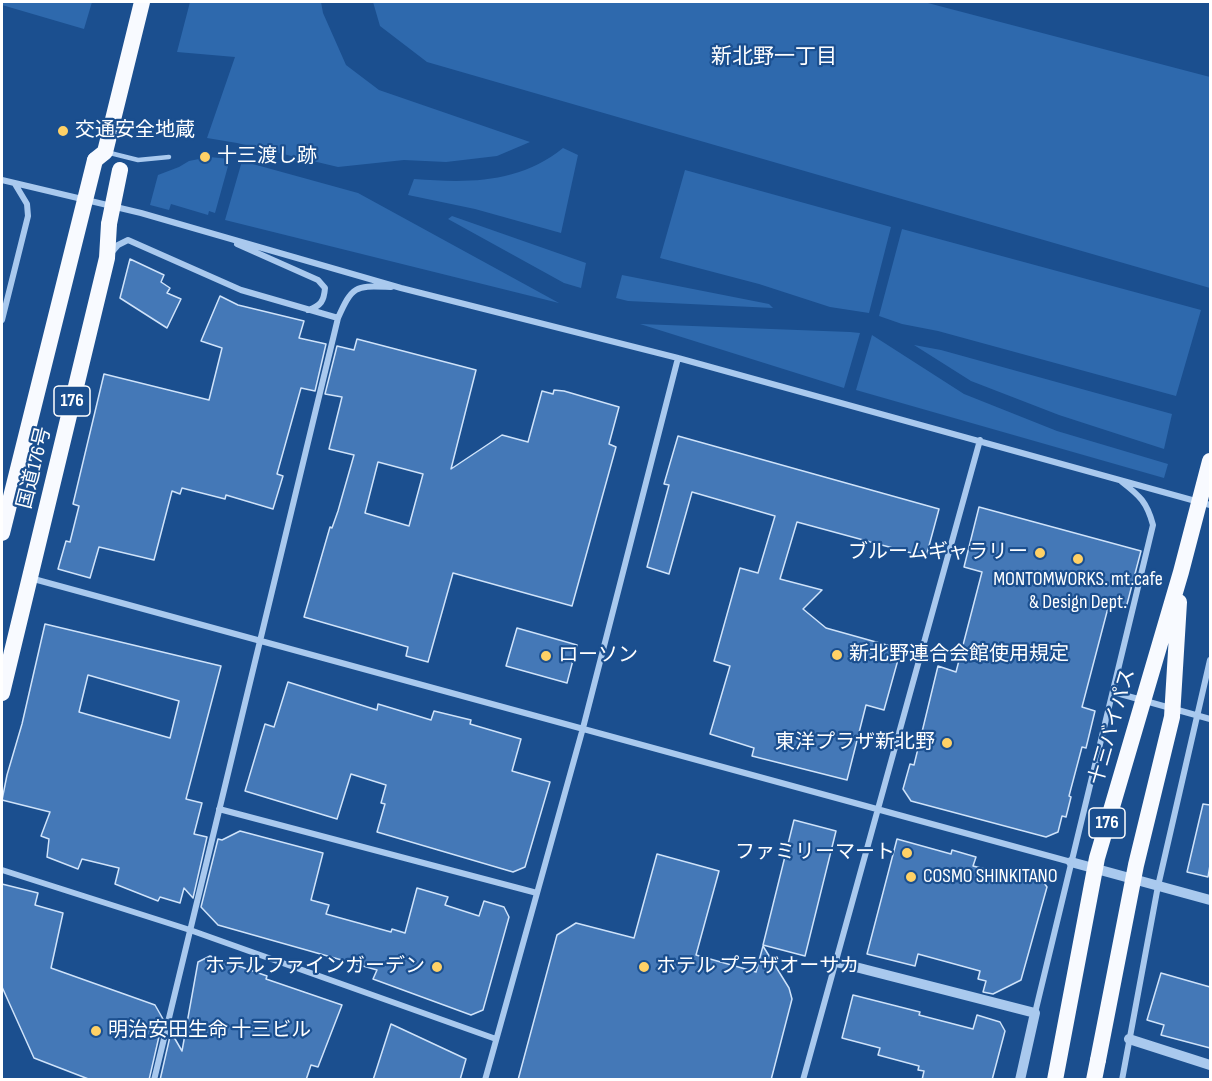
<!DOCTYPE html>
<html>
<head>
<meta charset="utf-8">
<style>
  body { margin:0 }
  #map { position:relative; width:1212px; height:1081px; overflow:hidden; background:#1b4f8f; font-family:"Sofia Sans Condensed",sans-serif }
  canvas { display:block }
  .frame { position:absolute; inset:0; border:3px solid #fff; pointer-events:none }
</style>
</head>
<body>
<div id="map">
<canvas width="1212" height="1081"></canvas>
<div class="frame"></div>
</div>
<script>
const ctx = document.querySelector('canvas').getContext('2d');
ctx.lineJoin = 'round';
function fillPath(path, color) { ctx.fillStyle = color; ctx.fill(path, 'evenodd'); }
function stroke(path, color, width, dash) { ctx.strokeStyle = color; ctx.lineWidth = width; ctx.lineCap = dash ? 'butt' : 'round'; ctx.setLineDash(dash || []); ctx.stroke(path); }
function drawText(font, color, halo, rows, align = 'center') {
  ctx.font = font + ' "Sofia Sans Condensed","Noto Sans JP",sans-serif'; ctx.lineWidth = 4.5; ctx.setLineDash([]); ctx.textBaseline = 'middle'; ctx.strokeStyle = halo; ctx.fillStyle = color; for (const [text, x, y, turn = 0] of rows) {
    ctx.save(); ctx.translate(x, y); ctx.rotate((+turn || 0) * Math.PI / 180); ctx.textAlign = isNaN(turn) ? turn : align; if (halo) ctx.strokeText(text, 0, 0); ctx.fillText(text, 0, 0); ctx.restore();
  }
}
fillPath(new Path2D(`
  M 2,2 L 92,2 L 84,29 L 2,5 Z
  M 190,2 L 321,2 L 323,13 L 346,65 L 379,90 L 530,142 L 497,156 L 446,162 L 404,160 L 338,167 L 237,143 L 207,138 L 235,57 L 177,52 Z
  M 373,2 L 924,2 L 1210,77 L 1210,288 L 427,62 L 380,26 Z
  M 563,148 L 578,155 L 561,233 L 475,209 L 408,195 L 414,179 C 467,183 519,184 563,148 Z
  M 209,157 L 230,159 L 215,213 L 209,211 L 208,215 L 171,204 L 169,210 L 150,205 L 158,175 L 179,167 L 189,161 Z
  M 242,161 L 358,193 L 559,303 L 225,220 Z
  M 685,170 L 891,227 L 869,313 L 830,307 L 759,284 L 660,258 Z
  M 452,216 L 586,263 L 581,288 L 564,283 L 448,219 Z
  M 902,229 L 1201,310 L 1176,396 L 938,331 L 902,324 L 879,316 Z
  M 622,275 L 769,304 L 773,308 L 628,301 L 616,298 Z
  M 640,324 L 850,332 L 860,333 L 844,388 Z
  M 872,335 L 964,394 L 1057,431 L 1168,464 L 1164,478 L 856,390 Z
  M 914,345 L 941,350 L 1172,414 L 1164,449 L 1059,415 L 971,381 Z`), '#2e69ad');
const building = new Path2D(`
  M 130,259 L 164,275 L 161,282 L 170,288 L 167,293 L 181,299 L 167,328 L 120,298 Z
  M 220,296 L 238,305 L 304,321 L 299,338 L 326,344 L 315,391 L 301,388 L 277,474 L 283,476 L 273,509 L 226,495 L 225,499 L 182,488 L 180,494 L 172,491 L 154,560 L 99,547 L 90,578 L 58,569 L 66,541 L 70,542 L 79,506 L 73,504 L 104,374 L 209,400 L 222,348 L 201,341 Z
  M 357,339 L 476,370 L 451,469 L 502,435 L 528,442 L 542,391 L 553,394 L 554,390 L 564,391 L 619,407 L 609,444 L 616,447 L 572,606 L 453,573 L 428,662 L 406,656 L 408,647 L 304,617 L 330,527 L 332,528 L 338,511 L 354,455 L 329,449 L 342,397 L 325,394 L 337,346 L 354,350 ZM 378,462 L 423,474 L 409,526 L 365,513 Z
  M 678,436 L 939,509 L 926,557 L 797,522 L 780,579 L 822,590 L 803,609 L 826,628 L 901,649 L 884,710 L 866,705 L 847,780 L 752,756 L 754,748 L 710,734 L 730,666 L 714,661 L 740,568 L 758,573 L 775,516 L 692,492 L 669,574 L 647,567 L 669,485 L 664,484 Z
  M 979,507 L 1141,551 L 1126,608 L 1109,604 L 1082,707 L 1095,711 L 1086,748 L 1082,747 L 1069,796 L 1071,797 L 1066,817 L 1062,816 L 1058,832 L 1046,837 L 911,801 L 903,789 L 910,764 L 914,765 L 938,666 L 956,672 L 982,572 L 964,567 Z
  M 45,624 L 221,666 L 186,799 L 202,803 L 194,834 L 207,837 L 193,898 L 184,888 L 180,903 L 160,897 L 158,901 L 115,884 L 119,868 L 82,859 L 78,869 L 47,857 L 49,839 L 41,836 L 50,812 L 2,800 L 7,775 L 22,724 ZM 88,675 L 179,701 L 170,738 L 79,712 Z
  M 517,628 L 577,645 L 567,683 L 506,666 Z
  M 288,682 L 377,710 L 378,704 L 431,720 L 434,711 L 471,720 L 470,724 L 521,739 L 512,771 L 550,782 L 525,867 L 513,872 L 377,832 L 385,804 L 381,803 L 386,785 L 351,774 L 337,819 L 245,791 L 265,724 L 274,727 Z
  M 1203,804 L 1210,805 L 1210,865 L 1208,877 L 1187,872 Z
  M 794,820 L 836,831 L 805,956 L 763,945 Z
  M 240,831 L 323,853 L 311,900 L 329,905 L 326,914 L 391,932 L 392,929 L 405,933 L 417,888 L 448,897 L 445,905 L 479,916 L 484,901 L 504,907 L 509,917 L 483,1010 L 471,1015 L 373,979 L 377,970 L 218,925 L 201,907 L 218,839 L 222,840 Z
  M 897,839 L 951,854 L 952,850 L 976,857 L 973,866 L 1020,878 L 1022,873 L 1041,879 L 1047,887 L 1021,980 L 993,994 L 983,992 L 986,981 L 978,979 L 980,971 L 918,954 L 915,966 L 867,954 Z
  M 657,854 L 719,871 L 696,955 L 756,972 L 763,946 L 789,988 L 792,999 L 771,1080 L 518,1080 L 557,935 L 576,923 L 634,938 Z
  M 2,884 L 38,893 L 35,905 L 63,913 L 51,968 L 155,1005 L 163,1019 L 149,1080 L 91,1080 L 34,1058 L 2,987 Z
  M 210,956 L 267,976 L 266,979 L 342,1005 L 318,1067 L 311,1065 L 306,1080 L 160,1080 L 171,1032 L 182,1051 L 198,962 Z
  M 1161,973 L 1210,987 L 1210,1048 L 1161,1035 L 1164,1025 L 1147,1020 Z
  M 853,995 L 920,1012 L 919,1015 L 973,1029 L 977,1015 L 1000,1022 L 1005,1031 L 992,1080 L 922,1080 L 924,1071 L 918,1070 L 919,1066 L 878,1055 L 880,1048 L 842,1038 Z
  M 391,1024 L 466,1059 L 460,1080 L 373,1080 Z`);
fillPath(building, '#4478b7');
stroke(building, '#cfe3fa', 1.5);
stroke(new Path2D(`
  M 110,153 L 138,160 L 169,157`), '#a9c9ee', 4.5);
stroke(new Path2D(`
  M 2,180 L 141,213 L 401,288 L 678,358 L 1210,505
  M 237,244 L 318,280 L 325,288 C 324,301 321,306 308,310
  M 112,252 L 118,245 L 128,240 L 241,290 L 338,318
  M 2,320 L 28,216 L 27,204 L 15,184
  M 30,578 L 1071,862
  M 1113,692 L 1210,719
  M 219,809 L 537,893
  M 2,870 L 190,930 L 496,1039
  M 1035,1013 L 1153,525 C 1147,502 1140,496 1122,482
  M 154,1080 L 338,318 C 353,284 356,286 391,287
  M 485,1080 L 583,728 L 678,358
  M 803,1080 L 980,440
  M 1122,1080 L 1158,886 L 1210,660`), '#a9c9ee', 6);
stroke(new Path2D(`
  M 1071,862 L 1210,900
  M 836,962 L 1035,1013 L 1020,1080
  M 1129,1039 L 1210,1065`), '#a9c9ee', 10);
stroke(new Path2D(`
  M 95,160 L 105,152 L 142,2
  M 2,533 L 10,501
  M 2,693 L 107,258 L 109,224
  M 1094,1080 L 1098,1060`), '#f8faff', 16);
stroke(new Path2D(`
  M 109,224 L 120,170
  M 10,501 L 95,160
  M 1098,1060 L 1136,865 L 1172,717 L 1179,602
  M 1055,1080 L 1097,858 L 1181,572 L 1210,461`), '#f8faff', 16);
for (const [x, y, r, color] of [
  [63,131,6,"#ffd166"],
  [205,157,6,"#ffd166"],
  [1040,553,6,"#ffd166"],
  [1078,559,6,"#ffd166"],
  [837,655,6,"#ffd166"],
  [546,656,6,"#ffd166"],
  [947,743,6,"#ffd166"],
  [907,853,6,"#ffd166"],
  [911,877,6,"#ffd166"],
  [437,967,6,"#ffd166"],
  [644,967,6,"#ffd166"],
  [96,1031,6,"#ffd166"]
]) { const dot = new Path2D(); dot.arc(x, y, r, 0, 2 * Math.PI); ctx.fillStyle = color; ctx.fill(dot); stroke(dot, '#1b4f8f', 2); }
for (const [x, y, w] of [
  [72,401,36],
  [1107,823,36]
]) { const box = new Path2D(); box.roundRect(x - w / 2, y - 15, w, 30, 4.5); ctx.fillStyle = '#1b4f8f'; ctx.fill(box); stroke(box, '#fff', 1.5); }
drawText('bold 18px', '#fff', null, [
  ["176",72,401],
  ["176",1107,823]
]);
drawText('20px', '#fff', '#1b4f8f', [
  ["交通安全地蔵",75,131],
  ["十三渡し跡",217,157],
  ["ブルームギャラリー",1028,553,"right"],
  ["MONTOMWORKS. mt.cafe",1078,580,"center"],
  ["& Design Dept.",1078,603,"center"],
  ["新北野連合会館使用規定",849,655],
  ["ローソン",558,656],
  ["東洋プラザ新北野",935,743,"right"],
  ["ファミリーマート",895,853,"right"],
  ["COSMO SHINKITANO",923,877],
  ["ホテルファインガーデン",425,967,"right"],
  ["ホテル プラザオーサカ",656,967],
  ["明治安田生命 十三ビル",108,1031]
], 'left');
drawText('20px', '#fff', '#1b4f8f', [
  ["国道176号",35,468,-76],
  ["十三バイパス",1113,727,-74]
]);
drawText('21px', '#fff', '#1b4f8f', [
  ["新北野一丁目",774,58]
]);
</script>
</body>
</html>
